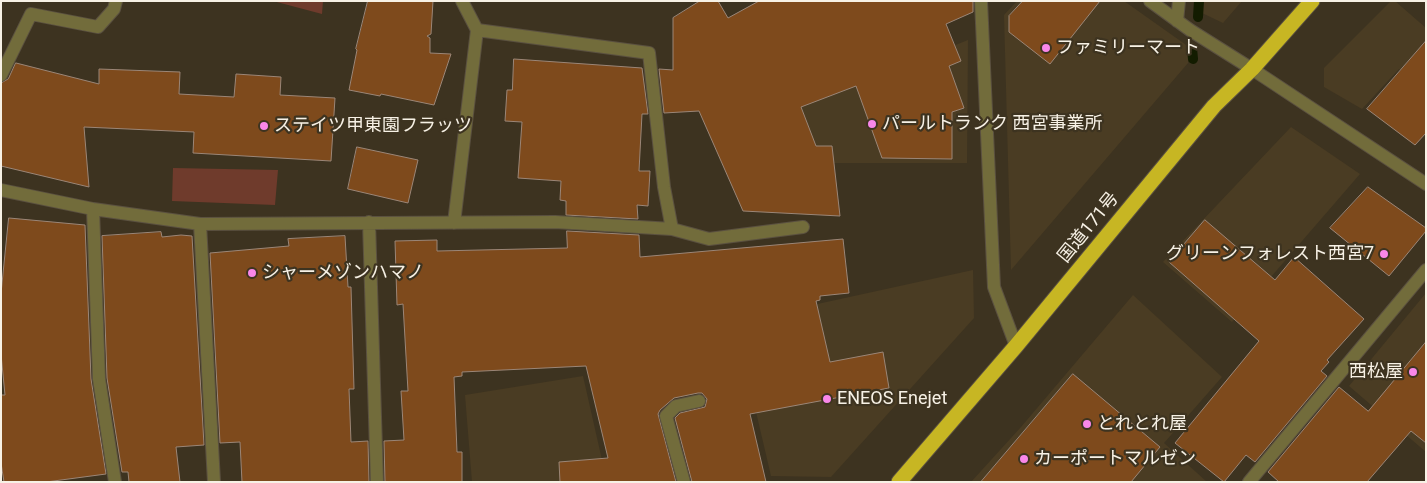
<!DOCTYPE html>
<html>
<head>
<meta charset="utf-8">
<style>
  body { margin:0 }
  #map { position:relative; width:1427px; height:483px; overflow:hidden; background:#3d3320; font-family:Roboto,sans-serif }
  canvas { display:block }
  .frame { position:absolute; inset:0; border:2px solid #f7f1e5; pointer-events:none }
</style>
</head>
<body>
<div id="map">
<canvas width="1427" height="483"></canvas>
<div class="frame"></div>
</div>
<script>
const ctx = document.querySelector('canvas').getContext('2d');
ctx.lineJoin = 'round';
function fillPath(path, color) { ctx.fillStyle = color; ctx.fill(path, 'evenodd'); }
function stroke(path, color, width, dash) { ctx.strokeStyle = color; ctx.lineWidth = width; ctx.lineCap = dash ? 'butt' : 'round'; ctx.setLineDash(dash || []); ctx.stroke(path); }
function drawText(font, color, halo, rows, align = 'center') {
  ctx.font = font + ' Roboto,"Noto Sans JP",sans-serif'; ctx.lineWidth = 4.5; ctx.setLineDash([]); ctx.textBaseline = 'middle'; ctx.strokeStyle = halo; ctx.fillStyle = color; for (const [text, x, y, turn = 0] of rows) {
    ctx.save(); ctx.translate(x, y); ctx.rotate((+turn || 0) * Math.PI / 180); ctx.textAlign = isNaN(turn) ? turn : align; if (halo) ctx.strokeText(text, 0, 0); ctx.fillText(text, 0, 0); ctx.restore();
  }
}
fillPath(new Path2D(`
  M 1017,1 L 1124,1 L 1189,47 L 1188,63 L 1011,270 L 1004,15 Z
  M 1203,1 L 1242,1 L 1223,23 L 1202,13 Z
  M 1391,1 L 1395,1 L 1426,28 L 1426,91 L 1399,69 L 1362,109 L 1324,87 L 1324,68 Z
  M 968,40 L 967,163 L 827,163 L 750,61 L 854,85 Z
  M 1291,127 L 1360,174 L 1232,322 L 1163,262 Z
  M 973,270 L 974,318 L 831,477 L 771,476 L 735,322 Z
  M 1426,293 L 1426,452 L 1349,386 Z
  M 1133,295 L 1222,377 L 1164,443 L 1207,482 L 971,482 L 1021,427 Z
  M 583,376 L 607,482 L 472,482 L 465,395 Z`), '#4a3c23');
fillPath(new Path2D(`
  M 273,1 L 323,1 L 322,14 Z
  M 173,168 L 278,170 L 275,205 L 172,201 Z`), '#6f3b2c');
stroke(new Path2D(`
  M 1198,17 L 1199,1
  M 1192,48 L 1193,59`), '#131c00', 10);
const building = new Path2D(`
  M 368,1 L 433,1 L 431,34 L 427,36 L 430,38 L 430,53 L 451,54 L 434,105 L 381,94 L 380,96 L 349,90 L 357,50 L 356,49 Z
  M 700,1 L 718,1 L 728,18 L 759,1 L 973,1 L 973,12 L 946,24 L 961,61 L 949,66 L 964,108 L 952,112 L 952,159 L 882,158 L 856,86 L 801,107 L 816,146 L 832,146 L 840,216 L 743,211 L 699,111 L 664,113 L 659,69 L 673,70 L 673,18 Z
  M 1023,1 L 1100,1 L 1050,64 L 1009,32 L 1009,16 Z
  M 1426,41 L 1426,133 L 1415,145 L 1367,109 Z
  M 514,59 L 642,68 L 648,114 L 642,114 L 639,171 L 650,171 L 648,206 L 637,205 L 638,219 L 566,215 L 566,201 L 560,200 L 561,181 L 518,178 L 522,122 L 505,121 L 507,90 L 512,90 Z
  M 16,63 L 99,84 L 99,69 L 180,72 L 179,94 L 234,97 L 236,74 L 281,77 L 280,95 L 335,98 L 331,161 L 193,153 L 194,132 L 84,127 L 89,187 L 1,166 L 1,83 L 8,79 Z
  M 357,147 L 418,160 L 408,203 L 348,189 Z
  M 1368,187 L 1426,228 L 1426,231 L 1389,276 L 1330,228 Z
  M 9,218 L 85,225 L 91,379 L 106,474 L 46,482 L 4,482 L 1,463 L 1,395 L 5,395 L 1,354 L 1,294 Z
  M 1205,220 L 1275,280 L 1294,257 L 1364,319 L 1327,360 L 1329,362 L 1321,371 L 1327,376 L 1255,462 L 1246,455 L 1224,482 L 1175,443 L 1259,341 L 1169,262 Z
  M 567,231 L 639,235 L 640,257 L 843,239 L 849,293 L 820,296 L 820,300 L 816,301 L 830,362 L 883,352 L 889,388 L 750,414 L 766,482 L 692,482 L 675,418 L 680,413 L 705,407 L 707,399 L 702,393 L 698,393 L 674,398 L 660,410 L 658,414 L 676,482 L 560,482 L 559,462 L 608,458 L 586,366 L 462,372 L 462,376 L 454,377 L 457,452 L 462,452 L 462,482 L 385,482 L 384,441 L 404,440 L 401,391 L 408,391 L 403,304 L 397,305 L 395,241 L 437,240 L 437,251 L 567,248 Z
  M 161,232 L 162,237 L 181,235 L 192,236 L 204,445 L 176,447 L 180,482 L 129,482 L 128,472 L 122,472 L 107,378 L 102,236 Z
  M 345,236 L 348,287 L 351,287 L 352,322 L 354,389 L 349,389 L 351,442 L 368,441 L 369,482 L 242,482 L 240,442 L 220,443 L 210,253 L 289,246 L 288,239 Z
  M 1426,342 L 1426,443 L 1411,431 L 1367,482 L 1279,482 L 1268,472 L 1339,387 L 1368,411 Z
  M 1073,374 L 1160,447 L 1131,482 L 981,482 Z`);
fillPath(building, '#7e4a1c');
stroke(building, '#9b8677', 1);
const minor = new Path2D(`
  M 981,1 L 994,287 L 1016,346
  M 1150,1 L 1190,30 L 1252,69 L 1426,184
  M 1177,21 L 1179,1
  M 1,75 L 31,14 L 98,27 L 114,9 L 116,1
  M 1,190 L 93,209 L 200,224 L 555,222 L 672,229 L 664,187 L 649,53 L 477,30
  M 93,209 L 99,379 L 115,482
  M 369,222 L 377,482
  M 454,223 L 477,30 L 462,1
  M 200,224 L 214,482
  M 672,229 L 709,239 L 803,227
  M 684,482 L 666,416 L 676,406 L 699,401
  M 1249,482 L 1426,270`);
const highway = new Path2D(`
  M 899,482 L 1016,346 L 1214,106 L 1252,69 L 1312,1`);
stroke(minor, '#5b5140', 14);
stroke(highway, '#5b5140', 17);
stroke(minor, '#726c3b', 12);
stroke(highway, '#c7b623', 15);
for (const [x, y, r, color] of [
  [1046,48,5,"#f987e9"],
  [872,124,5,"#f987e9"],
  [264,126,5,"#f987e9"],
  [1384,254,5,"#f987e9"],
  [252,273,5,"#f987e9"],
  [1413,372,5,"#f987e9"],
  [827,399,5,"#f987e9"],
  [1087,424,5,"#f987e9"],
  [1024,459,5,"#f987e9"]
]) { const dot = new Path2D(); dot.arc(x, y, r, 0, 2 * Math.PI); ctx.fillStyle = color; ctx.fill(dot); stroke(dot, '#3d3320', 2); }
drawText('18px', '#f7f1e5', '#3d3320', [
  ["ファミリーマート",1056,48],
  ["パールトランク 西宮事業所",882,124],
  ["ステイツ甲東園フラッツ",274,126],
  ["グリーンフォレスト西宮7",1374,254,"right"],
  ["シャーメゾンハマノ",262,273],
  ["西松屋",1403,372,"right"],
  ["ENEOS Enejet",837,399],
  ["とれとれ屋",1097,424],
  ["カーポートマルゼン",1034,459]
], 'left');
drawText('18px', '#f7f1e5', '#3d3320', [
  ["国道171号",1089,228,-51]
]);
</script>
</body>
</html>
